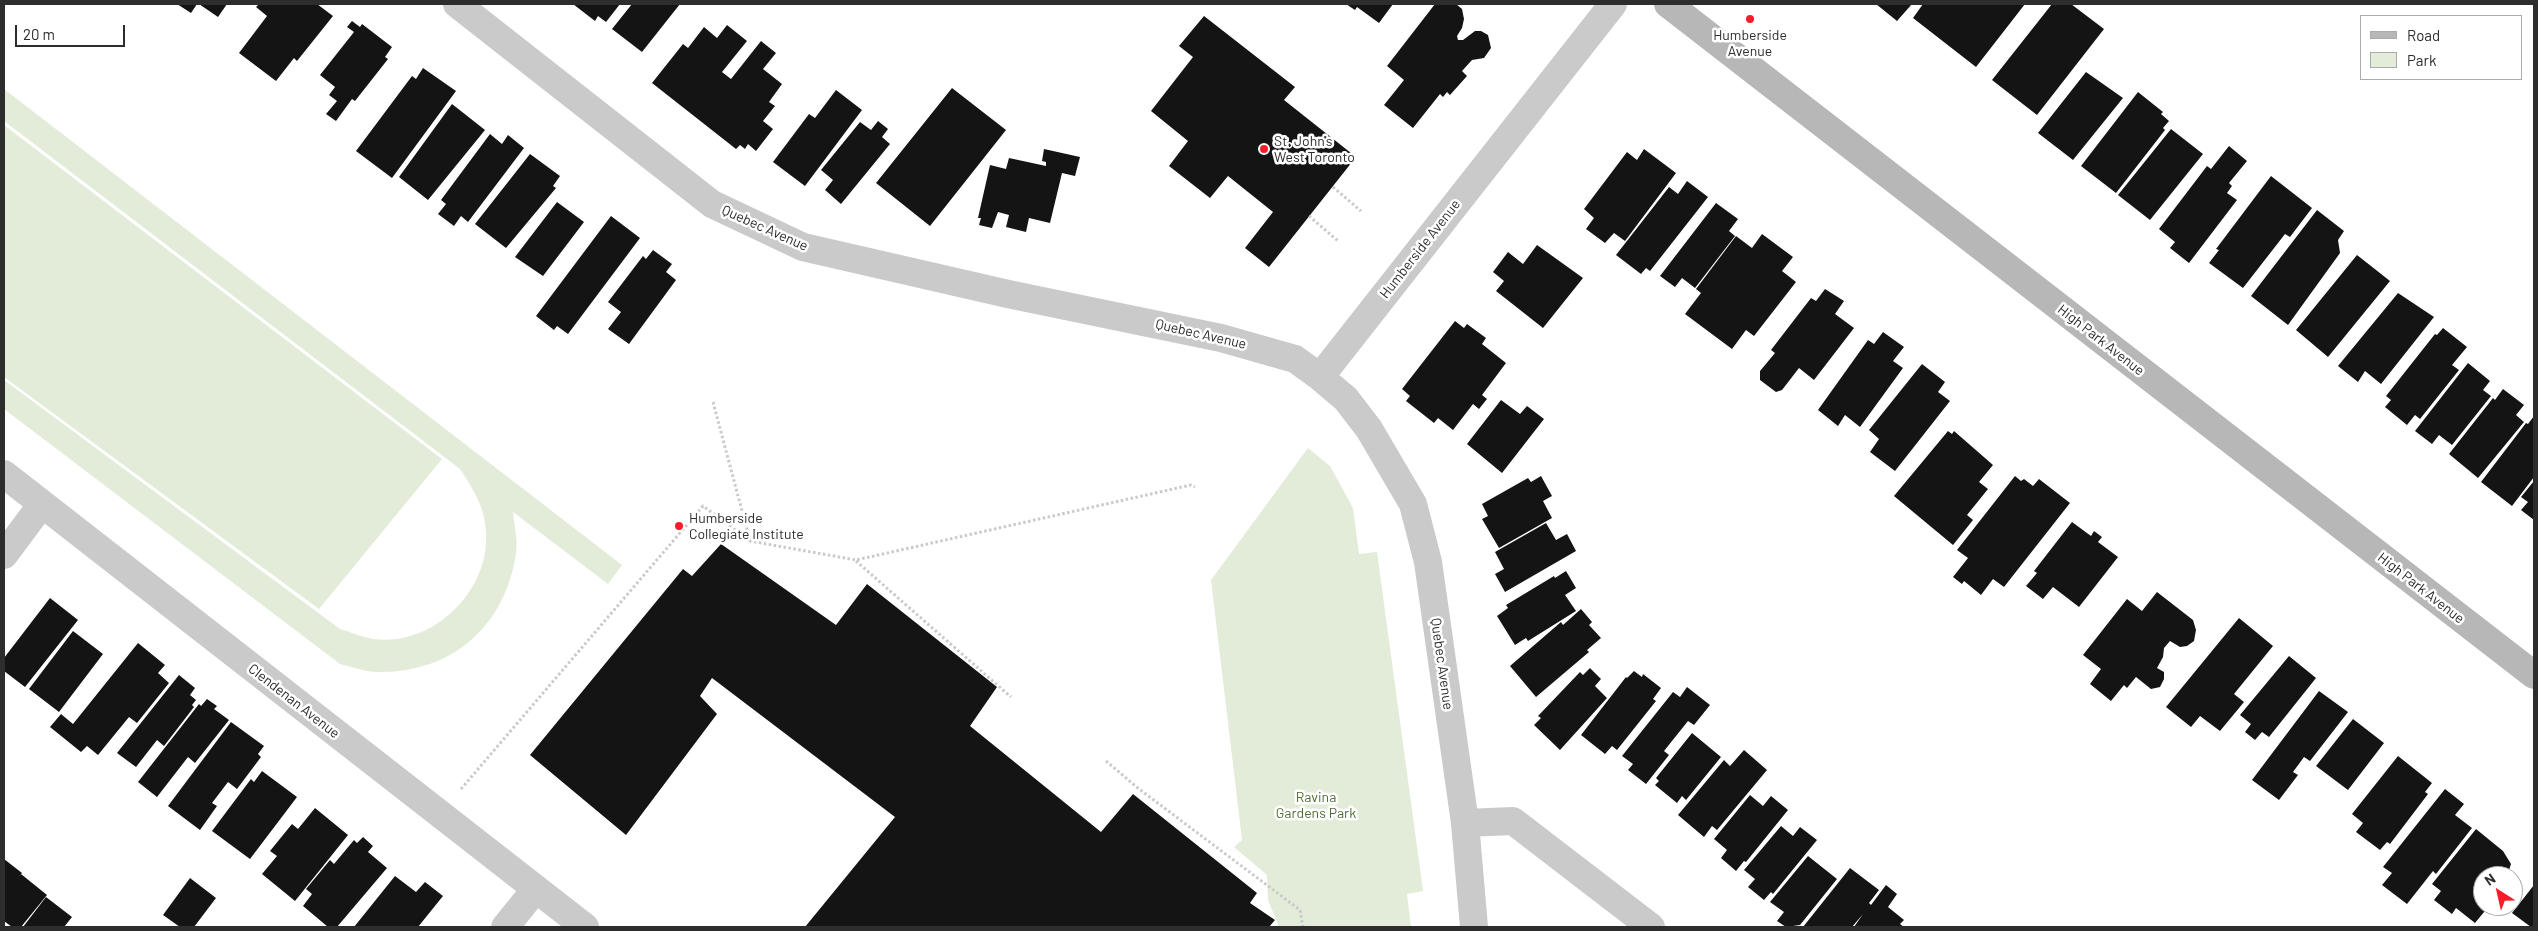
<!DOCTYPE html>
<html>
<head>
<meta charset="utf-8">
<style>
  body { margin:0 }
  #map { position:relative; width:2538px; height:931px; overflow:hidden; background:#fff; font-family:Barlow,sans-serif }
  canvas { display:block }
  .frame { position:absolute; inset:0; border:5px solid #2d2d2d; pointer-events:none }
  .legend { position:absolute; left:2360px; top:15px; width:162px; height:65px; box-sizing:border-box; background:#fff; border:1px solid #ababab; margin:0; padding:6px 9px; list-style:none; font-size:15px; color:#2d2d2d }
  .legend li { display:flex; align-items:center; gap:10px; height:25px }
  .legend b { width:25px; border:1px solid #ababab }
  .north { position:absolute; left:2473px; top:866px; width:50px; height:50px; box-sizing:border-box; background:#fff; border:1px solid #ababab; border-radius:50%; rotate:325deg; font-size:14px; font-weight:700; line-height:20px; text-align:center; color:#2d2d2d }
  .north::after { content:''; display:block; margin:auto; width:18px; height:22px; background:#f61d2b; clip-path:polygon(50% 0,100% 100%,50% 72%,0 100%) }
  .scale { position:absolute; left:15px; top:25px; width:110px; height:22px; box-sizing:border-box; border:2px solid #2d2d2d; border-top:0; padding-left:6px; font-size:15px; line-height:18px; white-space:nowrap; color:#2d2d2d; -webkit-text-stroke:4px #fff; paint-order:stroke }
</style>
</head>
<body>
<div id="map">
<canvas width="2538" height="931"></canvas>
<div class="frame"></div>
<ul class="legend">
<li><b style="height:6px;background:#b7b7b7"></b>Road</li>
<li><b style="height:14px;background:#e3ecd9"></b>Park</li>
</ul>
<div class="north">N</div>
<div class="scale">20 m</div>
</div>
<script>
const ctx = document.querySelector('canvas').getContext('2d');
ctx.lineJoin = 'round';
function fillPath(path, color) { ctx.fillStyle = color; ctx.fill(path, 'evenodd'); }
function stroke(path, color, width, dash) { ctx.strokeStyle = color; ctx.lineWidth = width; ctx.lineCap = dash ? 'butt' : 'round'; ctx.setLineDash(dash || []); ctx.stroke(path); }
function drawText(font, color, halo, rows, align = 'center') {
  ctx.font = font + ' Barlow,sans-serif'; ctx.lineWidth = 5; ctx.setLineDash([]); ctx.textBaseline = 'middle'; ctx.strokeStyle = halo; ctx.fillStyle = color; for (const [text, x, y, turn = 0] of rows) {
    ctx.save(); ctx.translate(x, y); ctx.rotate((+turn || 0) * Math.PI / 180); ctx.textAlign = isNaN(turn) ? turn : align; if (halo) ctx.strokeText(text, 0, 0); ctx.fillText(text, 0, 0); ctx.restore();
  }
}
fillPath(new Path2D(`
  M 4,89 L 622,565 L 608,584 L 513,512 C 514,525 518,540 516,553 C 506,624 454,672 381,672 C 368,673 353,667 340,664 L 4,409 L 4,380 L 340,629 C 351,632 362,637 373,639 C 433,647 490,591 486,532 C 485,507 473,489 460,469 L 4,121 Z
  M 4,125 L 442,459 L 319,609 L 4,377 Z
  M 1308,448 L 1330,466 L 1353,508 L 1359,554 L 1377,552 L 1423,891 L 1407,894 L 1411,927 L 1279,927 L 1268,900 L 1267,875 L 1234,847 L 1242,840 L 1211,580 Z`), '#e3ecd9');
fillPath(new Path2D(`
  M 177,4 L 197,4 L 191,13 Z
  M 199,4 L 227,4 L 218,17 Z
  M 259,4 L 317,4 L 333,16 L 297,61 L 294,58 L 276,81 L 239,53 L 267,16 L 256,7 Z
  M 573,4 L 620,4 L 606,22 L 598,16 L 595,21 Z
  M 632,4 L 680,4 L 642,52 L 612,29 Z
  M 1346,4 L 1393,4 L 1379,23 L 1357,7 L 1355,10 Z
  M 1435,4 L 1456,4 L 1462,9 L 1464,19 L 1462,28 L 1457,36 L 1458,40 L 1463,40 L 1475,31 L 1481,31 L 1488,35 L 1491,48 L 1484,58 L 1472,60 L 1462,71 L 1467,76 L 1450,95 L 1447,92 L 1443,97 L 1440,94 L 1413,128 L 1384,105 L 1404,80 L 1387,66 Z
  M 1876,4 L 1912,4 L 1897,21 Z
  M 1923,4 L 2025,4 L 1976,67 L 1913,18 Z
  M 2052,4 L 2071,4 L 2104,29 L 2037,115 L 1992,80 Z
  M 1204,16 L 1295,87 L 1284,100 L 1356,157 L 1269,267 L 1245,248 L 1273,212 L 1228,176 L 1210,198 L 1169,166 L 1188,141 L 1151,111 L 1193,57 L 1179,46 Z
  M 352,21 L 360,27 L 362,24 L 392,47 L 385,57 L 388,59 L 355,101 L 352,99 L 336,121 L 326,114 L 337,101 L 329,95 L 335,87 L 320,75 L 354,32 L 347,27 Z
  M 727,25 L 747,41 L 722,72 L 731,79 L 761,41 L 776,53 L 763,69 L 782,84 L 769,102 L 775,106 L 763,121 L 773,129 L 756,151 L 748,144 L 745,149 L 740,145 L 736,149 L 652,83 L 683,44 L 688,48 L 704,27 L 717,38 Z
  M 423,68 L 456,91 L 392,178 L 356,151 L 412,76 L 416,79 Z
  M 2086,72 L 2123,98 L 2073,160 L 2038,133 Z
  M 952,88 L 1006,130 L 930,226 L 876,183 Z
  M 836,90 L 862,110 L 805,186 L 773,162 L 809,114 L 815,118 Z
  M 2138,92 L 2163,112 L 2161,114 L 2169,121 L 2163,128 L 2165,130 L 2116,193 L 2081,166 Z
  M 452,104 L 485,130 L 428,200 L 399,177 Z
  M 878,121 L 888,129 L 882,137 L 890,144 L 841,204 L 825,190 L 833,180 L 821,170 L 860,122 L 871,130 Z
  M 2171,129 L 2203,154 L 2150,220 L 2118,195 Z
  M 490,134 L 502,144 L 508,135 L 524,148 L 468,222 L 461,216 L 454,226 L 438,214 L 446,204 L 441,200 Z
  M 2229,146 L 2247,161 L 2229,183 L 2232,186 L 2227,193 L 2237,200 L 2189,263 L 2170,248 L 2175,242 L 2159,229 L 2207,166 L 2211,169 Z
  M 1044,149 L 1080,157 L 1075,176 L 1062,173 L 1050,223 L 1029,218 L 1026,232 L 1006,227 L 1009,215 L 998,212 L 992,228 L 979,225 L 981,218 L 978,218 L 990,165 L 1006,169 L 1009,158 L 1046,166 L 1046,162 L 1042,161 Z
  M 1644,149 L 1676,173 L 1625,241 L 1614,233 L 1605,243 L 1586,229 L 1594,218 L 1584,209 L 1627,152 L 1637,160 Z
  M 530,154 L 560,176 L 553,186 L 556,188 L 506,248 L 475,224 Z
  M 2271,176 L 2312,208 L 2290,237 L 2285,234 L 2243,288 L 2209,263 L 2219,250 L 2216,249 Z
  M 1687,181 L 1708,197 L 1650,271 L 1646,268 L 1641,274 L 1616,255 L 1669,187 L 1678,194 Z
  M 557,202 L 584,222 L 543,276 L 515,257 Z
  M 1716,203 L 1738,219 L 1729,231 L 1735,236 L 1695,288 L 1682,278 L 1675,287 L 1660,276 Z
  M 2317,210 L 2344,231 L 2338,240 L 2340,253 L 2288,325 L 2251,296 Z
  M 611,216 L 640,238 L 568,334 L 557,326 L 554,330 L 536,316 Z
  M 1762,234 L 1793,257 L 1782,271 L 1796,282 L 1754,336 L 1746,330 L 1732,349 L 1685,314 L 1701,293 L 1696,289 L 1736,236 L 1752,248 Z
  M 1537,245 L 1583,278 L 1543,328 L 1496,291 L 1504,281 L 1493,272 L 1508,252 L 1523,264 Z
  M 653,250 L 672,264 L 666,272 L 676,280 L 629,344 L 608,329 L 621,312 L 608,302 L 643,256 L 646,259 Z
  M 2357,255 L 2390,281 L 2328,357 L 2296,330 Z
  M 1825,289 L 1844,301 L 1835,314 L 1854,328 L 1814,380 L 1799,368 L 1782,390 L 1776,392 L 1760,380 L 1760,371 L 1775,353 L 1771,350 L 1811,298 L 1816,301 Z
  M 2398,293 L 2434,317 L 2381,384 L 2365,371 L 2358,382 L 2338,366 Z
  M 1455,321 L 1464,328 L 1467,324 L 1486,338 L 1482,344 L 1506,363 L 1482,395 L 1487,399 L 1479,409 L 1473,404 L 1453,430 L 1438,418 L 1434,423 L 1406,401 L 1410,396 L 1402,389 Z
  M 2443,328 L 2467,347 L 2452,365 L 2459,370 L 2420,419 L 2415,415 L 2407,425 L 2385,407 L 2391,400 L 2386,396 L 2435,334 L 2437,335 Z
  M 1883,332 L 1904,347 L 1893,361 L 1903,368 L 1860,427 L 1845,415 L 1838,426 L 1818,410 L 1868,340 L 1874,344 Z
  M 2468,363 L 2490,381 L 2483,390 L 2491,396 L 2452,445 L 2439,435 L 2432,444 L 2415,431 Z
  M 1922,364 L 1945,382 L 1938,392 L 1950,401 L 1895,471 L 1870,452 L 1879,439 L 1869,430 Z
  M 2503,389 L 2524,405 L 2516,415 L 2524,422 L 2478,478 L 2449,454 L 2493,398 L 2495,400 Z
  M 1501,400 L 1520,414 L 1527,406 L 1544,419 L 1502,473 L 1467,444 Z
  M 2534,416 L 2534,477 L 2512,506 L 2481,482 L 2526,423 L 2528,424 Z
  M 1948,431 L 1952,434 L 1954,431 L 1993,465 L 1979,482 L 1988,489 L 1967,515 L 1973,520 L 1953,545 L 1894,496 Z
  M 1541,476 L 1552,496 L 1543,501 L 1552,518 L 1499,548 L 1482,519 L 1488,516 L 1482,504 L 1528,478 L 1531,482 Z
  M 2015,476 L 2021,481 L 2024,479 L 2033,486 L 2039,479 L 2070,503 L 2004,587 L 1993,579 L 1981,595 L 1964,581 L 1962,584 L 1953,577 L 1968,558 L 1957,550 Z
  M 2534,481 L 2534,520 L 2521,510 L 2528,502 L 2521,497 Z
  M 2072,522 L 2091,536 L 2094,531 L 2102,537 L 2098,542 L 2118,557 L 2079,607 L 2053,587 L 2043,599 L 2026,586 L 2037,573 L 2034,571 Z
  M 1546,523 L 1556,540 L 1567,534 L 1576,551 L 1505,592 L 1495,574 L 1504,569 L 1495,552 Z
  M 721,544 L 836,625 L 867,584 L 997,687 L 970,726 L 1101,832 L 1133,794 L 1257,893 L 1250,903 L 1275,920 L 1269,927 L 805,927 L 895,817 L 712,678 L 700,696 L 717,714 L 626,835 L 530,755 L 683,569 L 692,576 Z
  M 1566,571 L 1576,588 L 1565,595 L 1576,611 L 1528,641 L 1526,638 L 1515,645 L 1497,616 L 1508,608 L 1506,605 L 1554,576 L 1555,578 Z
  M 2157,592 L 2193,620 L 2196,630 L 2194,641 L 2187,646 L 2180,647 L 2170,641 L 2164,648 L 2163,657 L 2157,668 L 2164,672 L 2164,679 L 2160,687 L 2151,689 L 2136,677 L 2127,688 L 2124,685 L 2111,701 L 2090,684 L 2101,669 L 2083,655 L 2127,599 L 2142,611 Z
  M 50,598 L 78,620 L 25,687 L 4,671 L 4,658 Z
  M 1581,609 L 1592,622 L 1589,625 L 1601,638 L 1587,650 L 1589,652 L 1536,697 L 1510,666 L 1561,622 L 1563,625 Z
  M 2239,618 L 2273,646 L 2234,694 L 2244,702 L 2220,731 L 2200,716 L 2191,727 L 2166,707 Z
  M 73,631 L 103,654 L 59,712 L 29,689 Z
  M 138,643 L 165,665 L 158,673 L 169,683 L 137,723 L 129,717 L 98,755 L 87,746 L 81,752 L 50,727 L 61,714 L 73,724 Z
  M 2289,656 L 2316,678 L 2269,737 L 2262,732 L 2255,740 L 2245,732 L 2251,724 L 2240,715 Z
  M 1590,668 L 1601,679 L 1595,686 L 1607,698 L 1560,750 L 1534,725 L 1541,718 L 1538,716 L 1580,672 L 1583,675 Z
  M 1634,671 L 1642,677 L 1643,674 L 1661,688 L 1653,699 L 1656,701 L 1617,750 L 1612,746 L 1605,754 L 1581,735 L 1626,677 L 1627,678 Z
  M 179,675 L 195,688 L 190,695 L 196,700 L 192,705 L 194,707 L 164,746 L 157,740 L 136,767 L 117,753 Z
  M 1687,687 L 1710,705 L 1694,725 L 1688,721 L 1664,751 L 1669,755 L 1646,784 L 1628,770 L 1633,764 L 1622,756 L 1673,692 L 1680,697 Z
  M 2319,691 L 2348,712 L 2310,761 L 2304,757 L 2293,772 L 2298,775 L 2279,800 L 2252,780 Z
  M 207,699 L 217,706 L 214,709 L 229,720 L 195,763 L 188,757 L 157,797 L 138,782 L 199,704 L 201,706 Z
  M 2353,719 L 2384,743 L 2348,790 L 2316,766 Z
  M 231,722 L 264,746 L 258,754 L 261,757 L 237,789 L 228,782 L 212,803 L 217,806 L 200,830 L 168,806 Z
  M 1692,733 L 1721,757 L 1686,800 L 1682,796 L 1677,803 L 1655,785 L 1659,781 L 1656,778 Z
  M 1744,750 L 1767,770 L 1717,830 L 1712,826 L 1704,837 L 1678,815 L 1724,760 L 1730,766 Z
  M 2398,756 L 2432,783 L 2425,792 L 2428,794 L 2390,844 L 2387,842 L 2380,850 L 2356,832 L 2363,823 L 2352,814 Z
  M 262,771 L 297,797 L 250,859 L 212,831 L 251,779 L 254,782 Z
  M 2445,789 L 2464,804 L 2455,815 L 2472,828 L 2436,874 L 2433,871 L 2407,904 L 2382,885 L 2392,873 L 2383,867 Z
  M 1750,795 L 1763,806 L 1771,796 L 1788,810 L 1746,862 L 1744,861 L 1736,871 L 1721,858 L 1727,850 L 1714,839 Z
  M 315,808 L 348,835 L 295,901 L 262,874 L 277,856 L 270,851 L 292,824 L 298,829 Z
  M 1781,826 L 1793,836 L 1800,827 L 1817,840 L 1773,894 L 1771,892 L 1764,900 L 1748,887 L 1755,879 L 1744,870 Z
  M 2476,829 L 2503,851 L 2511,864 L 2507,876 L 2483,876 L 2483,906 L 2489,906 L 2475,923 L 2456,908 L 2452,914 L 2434,900 L 2441,891 L 2432,884 Z
  M 363,837 L 373,846 L 368,852 L 387,868 L 337,927 L 328,927 L 303,906 L 312,894 L 306,889 L 330,860 L 334,864 L 354,840 L 357,843 Z
  M 1808,856 L 1837,879 L 1800,925 L 1786,927 L 1777,921 L 1784,912 L 1770,902 Z
  M 4,859 L 22,873 L 16,880 L 21,874 L 47,895 L 21,927 L 12,927 L 4,921 Z
  M 1850,868 L 1879,890 L 1869,903 L 1871,905 L 1886,885 L 1897,894 L 1888,907 L 1904,920 L 1900,924 L 1904,927 L 1854,927 L 1863,914 L 1852,927 L 1803,927 Z
  M 395,876 L 416,892 L 425,882 L 443,896 L 418,927 L 354,927 Z
  M 190,878 L 216,898 L 194,927 L 180,927 L 163,915 Z
  M 2534,885 L 2534,927 L 2531,927 L 2512,913 Z
  M 46,897 L 72,917 L 64,927 L 23,927 Z`), '#141414');
stroke(new Path2D(`
  M 1333,187 L 1361,211
  M 1309,216 L 1338,241
  M 713,402 L 750,541
  M 856,561 L 1011,697
  M 1106,761 L 1139,789 L 1300,910 L 1303,927
  M 461,789 L 703,506 L 750,541 L 856,560 L 1191,485 L 1195,487`), '#cacaca', 3, [2.5, 2.5]);
stroke(new Path2D(`
  M 457,4 L 712,204 L 803,247 L 1008,294 L 1221,338 L 1295,359 L 1320,377 L 1346,399 L 1369,429 L 1413,504 L 1428,562 L 1465,823 L 1513,821 L 1651,927
  M 1320,377 L 1613,4
  M 4,474 L 585,927
  M 4,555 L 42,504
  M 1465,823 L 1474,927
  M 505,927 L 535,890`), '#cacaca', 28);
stroke(new Path2D(`
  M 1668,4 L 2534,675`), '#b7b7b7', 28);
for (const [x, y, r, color] of [
  [1750,19,5,"#f61d2b"],
  [1264,149,5,"#f61d2b"],
  [679,526,5,"#f61d2b"]
]) { const dot = new Path2D(); dot.arc(x, y, r, 0, 2 * Math.PI); ctx.fillStyle = color; ctx.fill(dot); stroke(dot, '#fff', 2); }
drawText('14px', '#2d2d2d', '#fff', [
  ["Humberside",1750,35,"center"],
  ["Avenue",1750,51,"center"],
  ["St. John's",1274,141],
  ["West Toronto",1274,157],
  ["Humberside",689,518],
  ["Collegiate Institute",689,534]
], 'left');
drawText('14px', '#2d2d2d', '#fff', [
  ["Quebec Avenue",765,228,24],
  ["Humberside Avenue",1420,249,-52],
  ["Quebec Avenue",1201,334,13],
  ["High Park Avenue",2101,340,38],
  ["High Park Avenue",2421,588,38],
  ["Quebec Avenue",1442,664,82],
  ["Clendenan Avenue",294,701,38]
]);
drawText('14px', '#4f6d36', '#fff', [
  ["Ravina",1316,797],
  ["Gardens Park",1316,813]
]);
</script>
</body>
</html>
